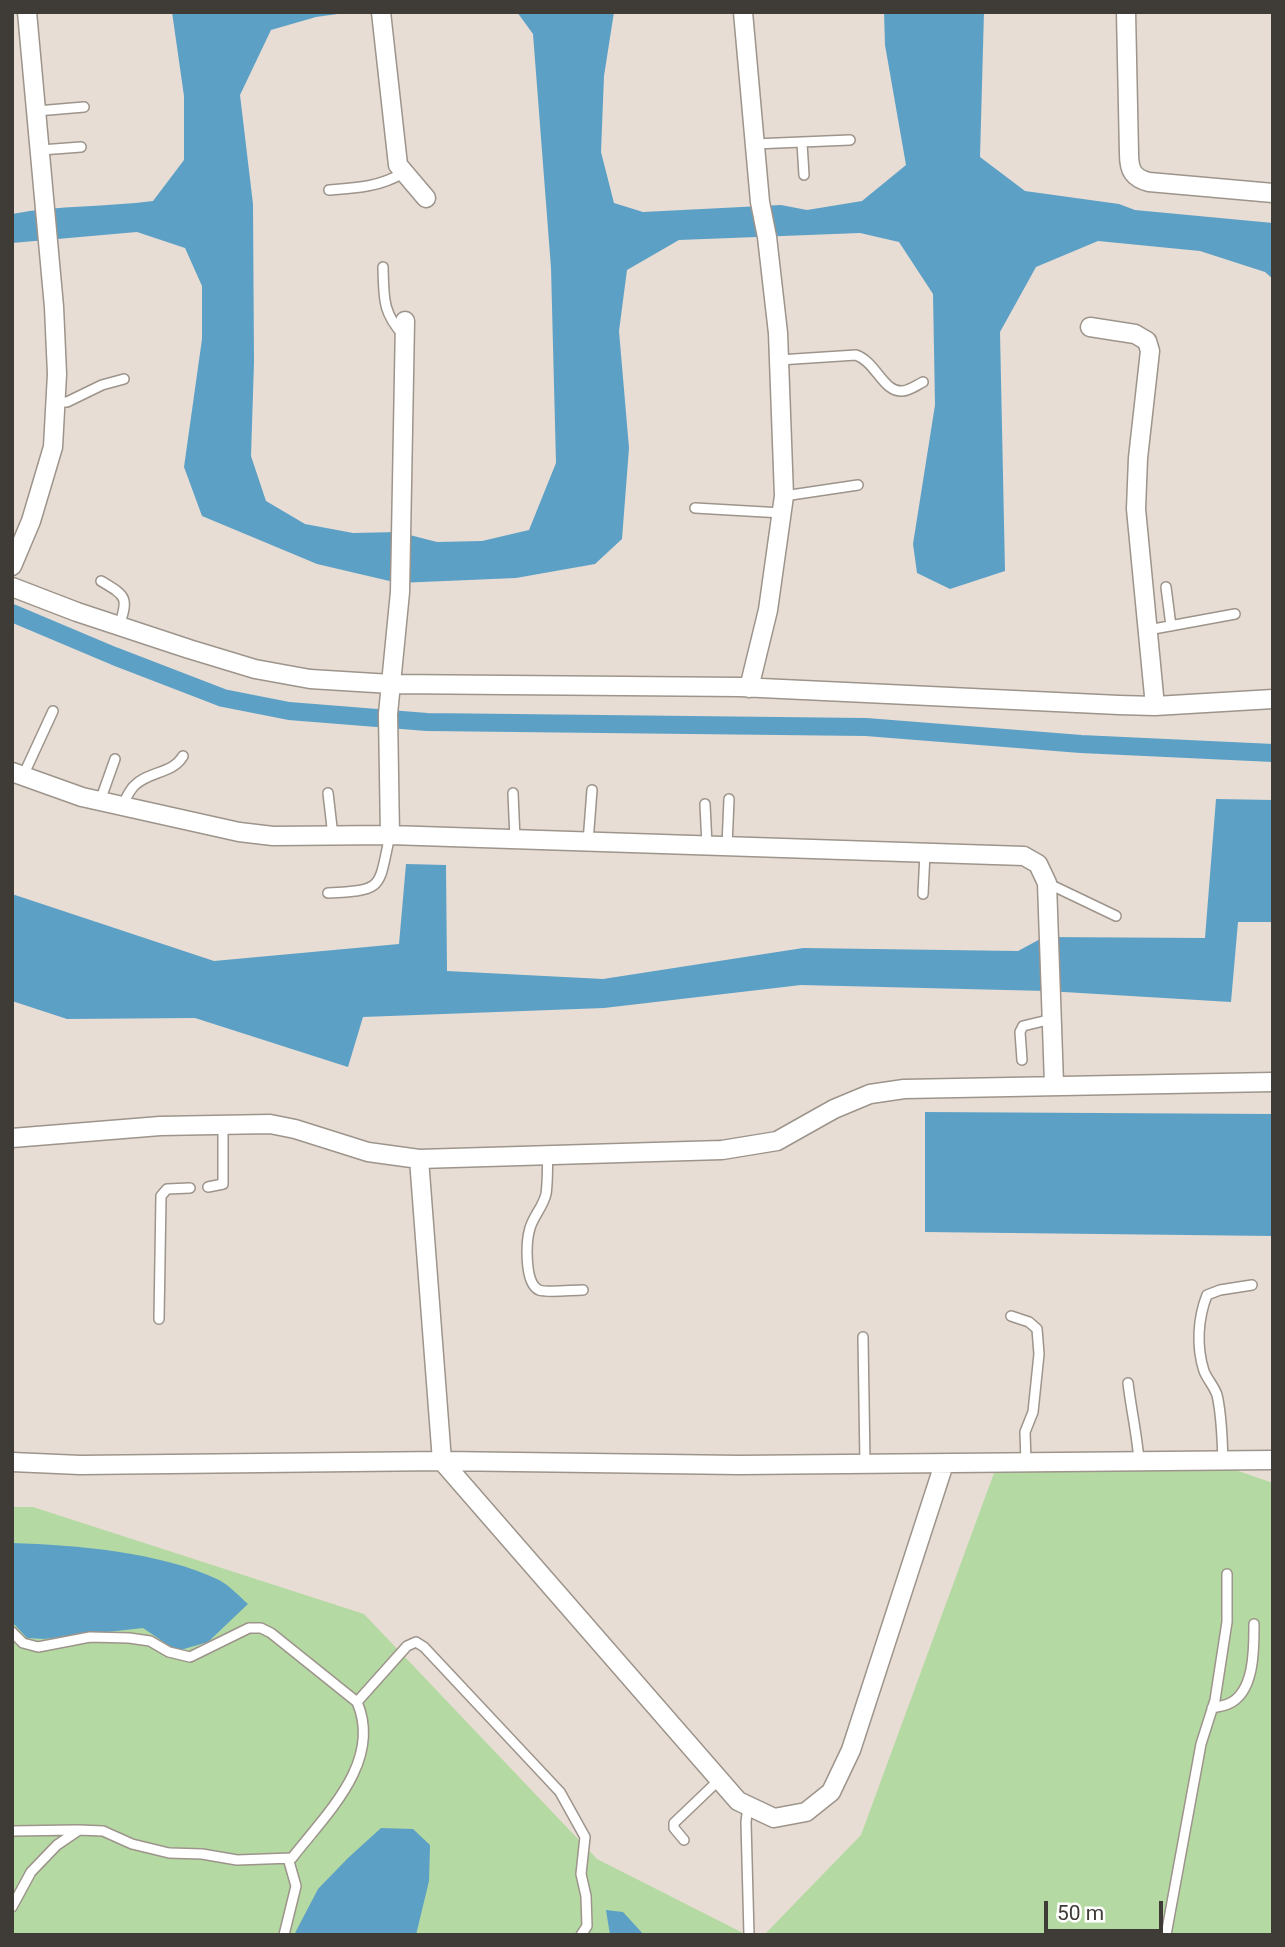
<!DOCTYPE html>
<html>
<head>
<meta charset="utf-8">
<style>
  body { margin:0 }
  #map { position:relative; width:1285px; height:1947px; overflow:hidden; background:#e7ddd4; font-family:Roboto,sans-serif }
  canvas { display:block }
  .frame { position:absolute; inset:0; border:14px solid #3f3b37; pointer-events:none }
  .scale { position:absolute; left:1044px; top:1901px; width:119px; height:32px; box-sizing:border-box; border:4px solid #3f3b37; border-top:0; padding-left:9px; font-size:21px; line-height:24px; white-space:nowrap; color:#3f3b37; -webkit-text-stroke:5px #fff; paint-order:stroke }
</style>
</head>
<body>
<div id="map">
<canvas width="1285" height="1947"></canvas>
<div class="frame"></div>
<div class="scale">50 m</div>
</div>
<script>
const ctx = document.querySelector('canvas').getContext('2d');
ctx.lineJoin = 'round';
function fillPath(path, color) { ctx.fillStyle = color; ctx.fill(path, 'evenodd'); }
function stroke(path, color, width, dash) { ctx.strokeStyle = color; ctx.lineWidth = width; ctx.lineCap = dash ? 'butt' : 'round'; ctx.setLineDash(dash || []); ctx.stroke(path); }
fillPath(new Path2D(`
  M 1221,1465 L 1273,1483 L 1273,1935 L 764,1935 L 861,1835 L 994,1473 Z
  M 12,1507 L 33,1507 L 364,1614 L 597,1859 L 747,1935 L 12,1935 Z`), '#b5d9a2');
fillPath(new Path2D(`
  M 172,12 L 352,12 L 316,17 L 271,30 L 240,95 L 253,204 L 254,362 L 251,456 L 266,501 L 305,524 L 353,533 L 398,532 L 437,542 L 482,541 L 529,530 L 556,463 L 551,268 L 533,34 L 517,12 L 614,12 L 604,76 L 601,152 L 614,203 L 643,212 L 781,205 L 807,210 L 862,201 L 906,165 L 885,45 L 884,12 L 984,12 L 980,157 L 1025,191 L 1119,204 L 1135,210 L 1273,223 L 1273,279 L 1265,272 L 1200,251 L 1098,241 L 1036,267 L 1000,332 L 1005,571 L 950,589 L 917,573 L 913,544 L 935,405 L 933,294 L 899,242 L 860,233 L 679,240 L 627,270 L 619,331 L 629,448 L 622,539 L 595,564 L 516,578 L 398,583 L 317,564 L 202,516 L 184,467 L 202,339 L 202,286 L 185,248 L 137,232 L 12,243 L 12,214 C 59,205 106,207 153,201 L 184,160 L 184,96 Z
  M 1216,799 L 1273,800 L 1273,922 L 1238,922 L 1231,1002 L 1047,991 L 801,985 L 604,1008 L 363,1017 L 348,1067 L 195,1018 L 67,1019 L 12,1001 L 12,894 L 214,961 L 399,944 L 406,864 L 446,865 L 447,971 L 603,979 L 803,948 L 1018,951 L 1044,937 L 1205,938 Z
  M 925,1112 L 1273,1114 L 1273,1236 L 925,1232 Z
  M 12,1543 C 76,1545 161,1552 219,1580 C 229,1585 239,1596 248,1604 L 208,1642 L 177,1651 L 143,1628 L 44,1639 L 27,1638 L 12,1622 Z
  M 381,1828 L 413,1829 L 430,1845 L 429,1881 L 416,1935 L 294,1935 L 318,1889 L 348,1858 Z
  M 606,1910 L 623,1912 L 644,1935 L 610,1935 Z`), '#5da0c6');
stroke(new Path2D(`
  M 12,613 L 114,656 L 223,698 L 289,711 L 427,722 L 866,727 L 1081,744 L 1273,753`), '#5da0c6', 18);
const service = new Path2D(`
  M 37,111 L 84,107
  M 802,143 L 804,175
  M 754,144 L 850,140
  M 41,150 L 81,147
  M 329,190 C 357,188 379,187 403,173
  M 383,267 C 384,298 382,312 404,336
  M 779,360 L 856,355 C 876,362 883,392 902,391 C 909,391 917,385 923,382
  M 56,402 L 67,402 L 102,385 L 124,379
  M 784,496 L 858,485
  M 695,508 L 782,513
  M 101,581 C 126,596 129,597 119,626
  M 1166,587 L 1171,626
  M 1148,630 L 1235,614
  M 23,776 L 53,711
  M 328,793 L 333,836
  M 513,793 L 515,839
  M 100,801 L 115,759
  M 705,804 L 707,846
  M 122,806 C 126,799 129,791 134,786 C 148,771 173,774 183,756
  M 588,842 L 592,790
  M 727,846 L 729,799
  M 1047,883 L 1116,916
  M 328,893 C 385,890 378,889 390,835
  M 923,894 L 925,853
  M 1022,1060 L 1020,1032 L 1023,1026 L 1052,1019
  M 548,1155 C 547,1168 548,1181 546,1194 C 543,1207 534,1215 530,1228 C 526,1241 524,1283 539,1290 C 547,1293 572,1290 583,1290
  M 208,1187 L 223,1184 L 223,1125
  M 1011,1316 L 1029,1322 L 1037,1329 L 1039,1354 L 1033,1412 L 1025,1432 L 1026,1463
  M 159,1319 L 161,1196 L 167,1189 L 190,1188
  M 863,1337 L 865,1464
  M 1128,1383 C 1131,1409 1137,1434 1139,1461
  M 1223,1461 C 1222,1439 1222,1416 1217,1395 C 1214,1386 1207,1379 1204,1371 C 1196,1346 1198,1318 1207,1295 L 1220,1290 L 1252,1285
  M 12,1632 L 23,1643 L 38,1647 L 90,1637 L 129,1638 L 150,1641 L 169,1652 L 190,1657 L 249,1628 L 261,1628 L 271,1633 L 357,1702 C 383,1762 325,1815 292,1858 L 237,1860 L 202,1854 L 169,1853 L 132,1844 L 103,1831 L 79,1830 L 57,1845 L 31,1872 L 12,1907
  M 357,1702 L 407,1646 L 416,1642 L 424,1647 L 560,1792 L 585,1837 L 581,1874 L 586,1896 L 587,1926 L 581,1935
  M 1212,1708 C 1217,1707 1223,1706 1228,1704 C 1255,1693 1254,1648 1254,1624
  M 748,1806 L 746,1822 L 749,1935
  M 12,1831 L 77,1830
  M 684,1840 L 674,1828 L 674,1823 L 719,1780
  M 284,1935 L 296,1886 L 288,1858
  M 1166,1935 L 1201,1744 L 1215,1700 L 1227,1622 L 1227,1574`);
const minor = new Path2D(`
  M 381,12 L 398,165 L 426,198
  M 743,12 L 760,202 L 767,237 L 778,333 L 784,496 L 768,610 L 749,688
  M 1126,12 L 1129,154 C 1129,170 1133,178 1149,182 L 1273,193
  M 1090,327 L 1135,334 L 1147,341 L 1150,351 L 1138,458 L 1136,509 L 1155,706
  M 12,566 L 31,521 L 53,447 L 57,374 L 54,307 L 27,12
  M 12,587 L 77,612 L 189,649 L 255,669 L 310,679 L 391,684 L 740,687 L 1119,705 L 1155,706 L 1273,699
  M 12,772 L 82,797 L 239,832 L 273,836 L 390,835 L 1024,856 L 1038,864 L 1047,883 L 1054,1084
  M 390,835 L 388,714 L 400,592 L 405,321
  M 12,1138 L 160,1126 L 270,1124 L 295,1129 L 368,1152 L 419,1159 L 722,1150 L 777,1141 L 834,1109 L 870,1094 L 904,1089 L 1273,1082
  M 419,1159 L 442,1461 L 738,1801 L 774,1818 L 806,1812 L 831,1792 L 851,1750 L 944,1464
  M 12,1462 L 80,1465 L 442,1461 L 739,1465 L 1273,1460`);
stroke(service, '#9d948b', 12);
stroke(minor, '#9d948b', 21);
stroke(service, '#fff', 9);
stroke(minor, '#fff', 18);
</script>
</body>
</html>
